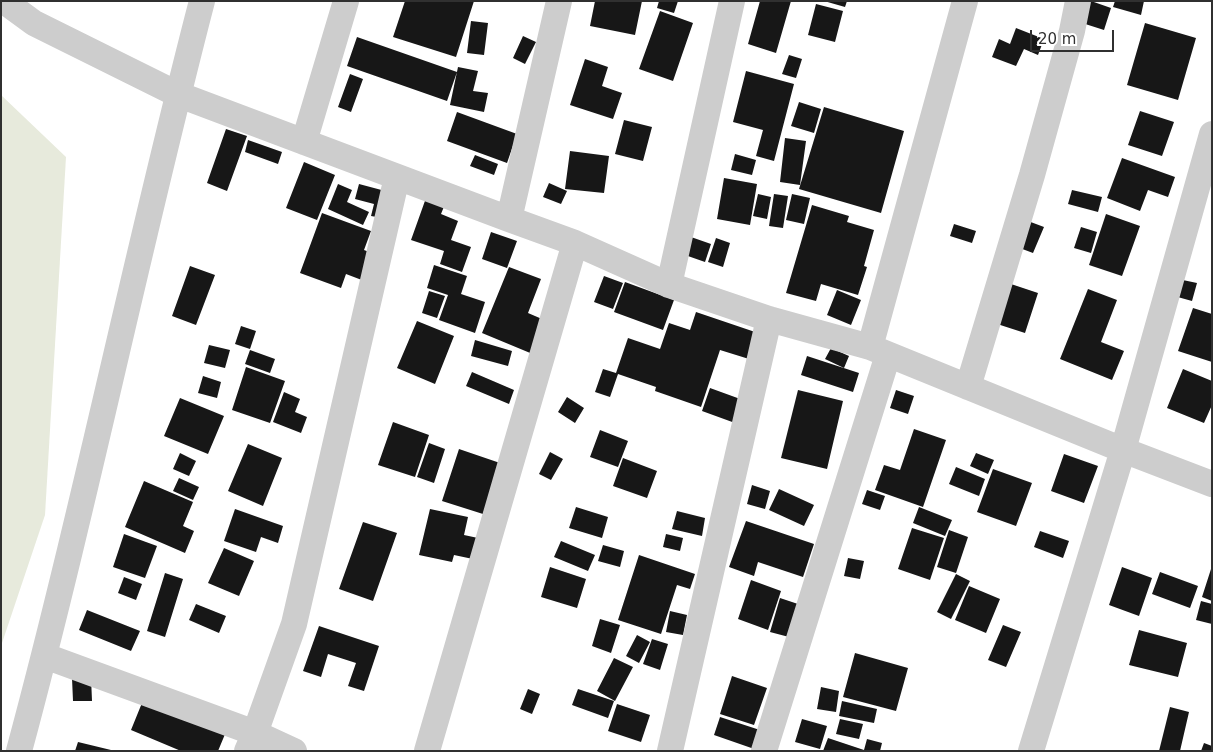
<!DOCTYPE html>
<html>
<head>
<meta charset="utf-8">
<style>
  body { margin:0 }
  #map { position:relative; width:1213px; height:752px; overflow:hidden; background:#fff; font-family:"DejaVu Sans",sans-serif }
  canvas { display:block }
  .frame { position:absolute; inset:0; border:2px solid #303030; pointer-events:none }
  .scale { position:absolute; left:1030px; top:30px; width:84px; height:22px; box-sizing:border-box; border:2px solid #303030; border-top:0; padding-left:6px; font-size:15px; line-height:18px; white-space:nowrap; color:#303030; -webkit-text-stroke:4px #fff; paint-order:stroke }
</style>
</head>
<body>
<div id="map">
<canvas width="1213" height="752"></canvas>
<div class="frame"></div>
<div class="scale">20 m</div>
</div>
<script>
const ctx = document.querySelector('canvas').getContext('2d');
ctx.lineJoin = 'round';
function fillPath(path, color) { ctx.fillStyle = color; ctx.fill(path, 'evenodd'); }
function stroke(path, color, width, dash) { ctx.strokeStyle = color; ctx.lineWidth = width; ctx.lineCap = dash ? 'butt' : 'round'; ctx.setLineDash(dash || []); ctx.stroke(path); }
fillPath(new Path2D(`
  M 1,95 L 66,157 L 45,515 L 1,646 Z`), '#e7eadc');
fillPath(new Path2D(`
  M 405,1 L 474,1 L 456,57 L 393,37 Z
  M 595,1 L 642,1 L 635,35 L 590,26 Z
  M 659,1 L 678,1 L 674,13 L 657,8 Z
  M 760,1 L 791,1 L 776,53 L 748,44 Z
  M 824,1 L 847,1 L 845,7 Z
  M 1086,1 L 1091,1 L 1111,8 L 1104,30 L 1079,22 Z
  M 1115,1 L 1144,1 L 1141,15 L 1113,7 Z
  M 816,4 L 843,11 L 835,42 L 808,35 Z
  M 660,11 L 693,23 L 673,81 L 639,69 Z
  M 471,21 L 488,23 L 484,55 L 467,53 Z
  M 1145,23 L 1196,38 L 1178,100 L 1127,85 Z
  M 1016,28 L 1044,39 L 1038,55 L 1024,49 L 1016,66 L 992,57 L 999,39 L 1010,44 Z
  M 523,36 L 536,42 L 525,64 L 513,58 Z
  M 357,37 L 457,72 L 447,101 L 347,66 Z
  M 789,55 L 802,59 L 796,78 L 782,74 Z
  M 585,59 L 608,67 L 602,86 L 622,93 L 613,119 L 570,105 Z
  M 458,67 L 478,71 L 473,91 L 488,93 L 484,112 L 450,105 Z
  M 746,71 L 794,84 L 774,161 L 756,156 L 763,130 L 733,122 Z
  M 350,74 L 363,79 L 351,112 L 338,107 Z
  M 799,102 L 821,109 L 814,133 L 791,126 Z
  M 824,107 L 904,131 L 881,213 L 799,189 Z
  M 1140,111 L 1174,122 L 1162,156 L 1128,145 Z
  M 457,112 L 517,134 L 507,163 L 447,141 Z
  M 624,120 L 652,127 L 643,161 L 615,154 Z
  M 226,129 L 247,136 L 227,191 L 207,183 Z
  M 785,138 L 806,141 L 800,185 L 780,182 Z
  M 248,140 L 282,152 L 278,164 L 245,152 Z
  M 570,151 L 609,156 L 604,193 L 565,189 Z
  M 735,154 L 756,160 L 752,175 L 731,170 Z
  M 475,155 L 498,164 L 494,175 L 470,166 Z
  M 1122,158 L 1175,177 L 1168,197 L 1148,190 L 1140,211 L 1107,198 Z
  M 304,162 L 335,175 L 317,220 L 286,208 Z
  M 724,178 L 757,184 L 750,225 L 717,219 Z
  M 549,183 L 567,191 L 561,204 L 543,197 Z
  M 338,184 L 352,190 L 347,202 L 369,212 L 363,225 L 328,209 Z
  M 359,184 L 389,192 L 382,218 L 371,216 L 374,204 L 355,199 Z
  M 1072,190 L 1102,197 L 1098,212 L 1068,204 Z
  M 758,194 L 771,197 L 767,219 L 753,216 Z
  M 774,194 L 788,196 L 783,228 L 769,226 Z
  M 792,194 L 810,198 L 804,224 L 786,220 Z
  M 426,198 L 445,204 L 441,214 L 458,221 L 451,240 L 471,247 L 462,272 L 440,264 L 444,251 L 411,240 Z
  M 812,205 L 849,216 L 847,222 L 874,230 L 864,266 L 867,267 L 858,295 L 821,284 L 816,301 L 786,293 Z
  M 322,213 L 371,231 L 364,250 L 377,255 L 367,282 L 346,274 L 341,288 L 300,273 Z
  M 1106,214 L 1140,226 L 1122,276 L 1089,265 Z
  M 1028,221 L 1044,227 L 1033,253 L 1017,247 Z
  M 954,224 L 976,231 L 972,243 L 950,236 Z
  M 1081,227 L 1097,232 L 1091,253 L 1074,248 Z
  M 491,232 L 517,241 L 507,268 L 482,259 Z
  M 691,237 L 711,244 L 705,262 L 685,255 Z
  M 716,238 L 730,243 L 723,267 L 708,262 Z
  M 434,265 L 467,276 L 461,294 L 485,302 L 475,333 L 439,320 L 448,295 L 427,288 Z
  M 190,266 L 215,275 L 196,325 L 172,316 Z
  M 509,267 L 541,279 L 528,313 L 549,322 L 535,355 L 482,333 Z
  M 604,276 L 623,283 L 613,309 L 594,302 Z
  M 1178,279 L 1197,283 L 1192,301 L 1174,296 Z
  M 625,282 L 674,300 L 663,330 L 614,312 Z
  M 1005,282 L 1038,293 L 1025,333 L 991,322 Z
  M 1088,289 L 1117,300 L 1101,342 L 1124,351 L 1112,380 L 1060,359 Z
  M 837,290 L 861,300 L 851,325 L 827,315 Z
  M 429,291 L 445,296 L 437,318 L 422,313 Z
  M 1193,308 L 1212,314 L 1212,362 L 1178,351 Z
  M 696,312 L 758,333 L 749,359 L 720,350 L 701,407 L 655,391 L 656,387 L 618,374 L 610,397 L 595,392 L 603,369 L 616,373 L 628,338 L 660,349 L 669,323 L 690,330 Z
  M 417,321 L 454,336 L 435,384 L 397,368 Z
  M 241,326 L 256,331 L 250,349 L 235,344 Z
  M 475,340 L 512,351 L 508,366 L 471,356 Z
  M 209,345 L 230,350 L 225,368 L 204,363 Z
  M 831,348 L 849,356 L 844,368 L 825,359 Z
  M 250,350 L 275,359 L 270,373 L 245,364 Z
  M 807,356 L 859,373 L 853,392 L 801,375 Z
  M 246,367 L 285,381 L 270,423 L 232,410 Z
  M 1183,369 L 1212,381 L 1212,405 L 1204,423 L 1167,408 Z
  M 472,372 L 514,390 L 509,404 L 466,386 Z
  M 203,376 L 221,382 L 217,398 L 198,393 Z
  M 710,388 L 743,400 L 735,423 L 702,411 Z
  M 798,390 L 843,401 L 827,469 L 781,458 Z
  M 896,390 L 914,396 L 908,414 L 890,408 Z
  M 284,392 L 300,399 L 295,412 L 307,417 L 301,433 L 273,422 Z
  M 567,397 L 584,408 L 575,423 L 558,412 Z
  M 180,398 L 224,416 L 208,454 L 164,436 Z
  M 393,422 L 429,435 L 415,477 L 378,465 Z
  M 914,429 L 946,440 L 923,507 L 875,490 L 884,465 L 900,470 Z
  M 600,430 L 628,441 L 618,467 L 590,457 Z
  M 429,443 L 445,449 L 434,483 L 417,477 Z
  M 248,444 L 282,458 L 263,506 L 228,491 Z
  M 459,449 L 500,463 L 483,514 L 442,501 Z
  M 550,452 L 563,459 L 551,480 L 539,474 Z
  M 180,453 L 196,461 L 189,476 L 173,469 Z
  M 976,453 L 994,460 L 988,474 L 970,466 Z
  M 1064,454 L 1098,466 L 1084,503 L 1051,491 Z
  M 623,458 L 657,471 L 647,498 L 613,486 Z
  M 956,467 L 985,479 L 979,496 L 949,484 Z
  M 993,469 L 1032,483 L 1016,526 L 977,512 Z
  M 179,478 L 199,487 L 193,500 L 173,491 Z
  M 144,481 L 193,502 L 183,526 L 194,531 L 185,553 L 125,527 Z
  M 752,485 L 770,491 L 765,509 L 747,504 Z
  M 779,489 L 814,505 L 804,526 L 769,510 Z
  M 867,490 L 885,496 L 880,510 L 862,504 Z
  M 576,507 L 608,517 L 602,538 L 569,528 Z
  M 919,507 L 952,520 L 945,536 L 913,523 Z
  M 235,509 L 283,526 L 278,543 L 261,537 L 256,552 L 224,541 Z
  M 430,509 L 468,517 L 464,535 L 492,541 L 487,562 L 454,555 L 452,562 L 419,555 Z
  M 677,511 L 705,518 L 702,536 L 672,529 Z
  M 746,521 L 814,544 L 803,577 L 758,562 L 754,576 L 729,567 Z
  M 363,522 L 397,533 L 373,601 L 339,589 Z
  M 912,528 L 944,538 L 930,580 L 898,569 Z
  M 949,530 L 968,537 L 956,573 L 937,567 Z
  M 1040,531 L 1069,541 L 1063,558 L 1034,547 Z
  M 124,534 L 157,546 L 145,578 L 113,567 Z
  M 666,534 L 683,538 L 680,551 L 663,547 Z
  M 561,541 L 595,555 L 588,571 L 554,557 Z
  M 603,545 L 624,551 L 620,567 L 598,561 Z
  M 224,548 L 254,561 L 239,596 L 208,583 Z
  M 639,555 L 695,574 L 690,589 L 677,585 L 661,634 L 618,620 Z
  M 848,558 L 864,561 L 860,579 L 844,576 Z
  M 550,567 L 586,579 L 577,608 L 541,597 Z
  M 1122,567 L 1152,578 L 1139,616 L 1109,605 Z
  M 1211,569 L 1212,569 L 1212,601 L 1202,597 Z
  M 1160,572 L 1198,586 L 1190,608 L 1152,594 Z
  M 165,573 L 183,579 L 165,637 L 147,631 Z
  M 956,574 L 970,581 L 951,619 L 937,612 Z
  M 124,577 L 142,584 L 136,600 L 118,593 Z
  M 751,580 L 781,591 L 768,630 L 738,619 Z
  M 969,586 L 1000,599 L 986,633 L 955,620 Z
  M 780,598 L 798,604 L 789,637 L 770,632 Z
  M 1201,601 L 1212,604 L 1212,624 L 1196,620 Z
  M 196,604 L 226,616 L 219,633 L 189,620 Z
  M 87,610 L 140,631 L 131,651 L 79,630 Z
  M 670,611 L 687,615 L 683,635 L 666,632 Z
  M 600,619 L 620,625 L 611,653 L 592,646 Z
  M 1003,625 L 1021,632 L 1006,667 L 988,660 Z
  M 319,626 L 379,646 L 364,691 L 348,686 L 356,663 L 328,654 L 321,677 L 303,671 Z
  M 1139,630 L 1187,643 L 1178,677 L 1129,665 Z
  M 637,635 L 650,642 L 639,663 L 626,656 Z
  M 652,639 L 668,644 L 660,670 L 643,664 Z
  M 855,653 L 908,668 L 896,711 L 843,697 Z
  M 614,658 L 633,667 L 615,701 L 597,691 Z
  M 732,676 L 767,688 L 754,725 L 720,714 Z
  M 91,677 L 92,701 L 73,701 L 72,678 Z
  M 821,687 L 839,691 L 836,712 L 817,709 Z
  M 528,689 L 540,694 L 532,714 L 520,709 Z
  M 578,689 L 614,701 L 608,718 L 572,705 Z
  M 146,693 L 228,727 L 218,751 L 181,751 L 131,730 Z
  M 842,701 L 877,709 L 874,723 L 839,716 Z
  M 617,704 L 650,715 L 641,742 L 608,731 Z
  M 1170,707 L 1189,712 L 1180,751 L 1159,751 Z
  M 720,717 L 766,732 L 760,751 L 714,735 Z
  M 802,719 L 827,726 L 820,749 L 795,742 Z
  M 840,719 L 863,724 L 859,739 L 836,734 Z
  M 828,738 L 864,750 L 867,739 L 882,743 L 880,751 L 823,751 Z
  M 78,742 L 111,750 L 111,751 L 75,751 Z
  M 1204,743 L 1212,746 L 1212,751 L 1201,751 Z`), '#171717');
stroke(new Path2D(`
  M 4,1 L 34,23 L 177,94 L 509,219 L 575,243 L 669,285 L 769,319 L 870,347 L 1123,450 L 1212,484
  M 304,142 L 346,1
  M 509,219 L 559,1
  M 669,285 L 732,1
  M 870,347 L 965,1
  M 968,387 L 1032,175 L 1072,31 L 1078,1
  M 45,656 L 255,733 L 294,751
  M 19,751 C 86,502 137,250 202,1
  M 247,751 L 255,733 L 294,624 L 397,177
  M 427,751 L 575,243
  M 670,751 L 769,319
  M 764,751 L 888,355
  M 1031,751 L 1123,450 L 1212,134`), '#cdcdcd', 26);
</script>
</body>
</html>
